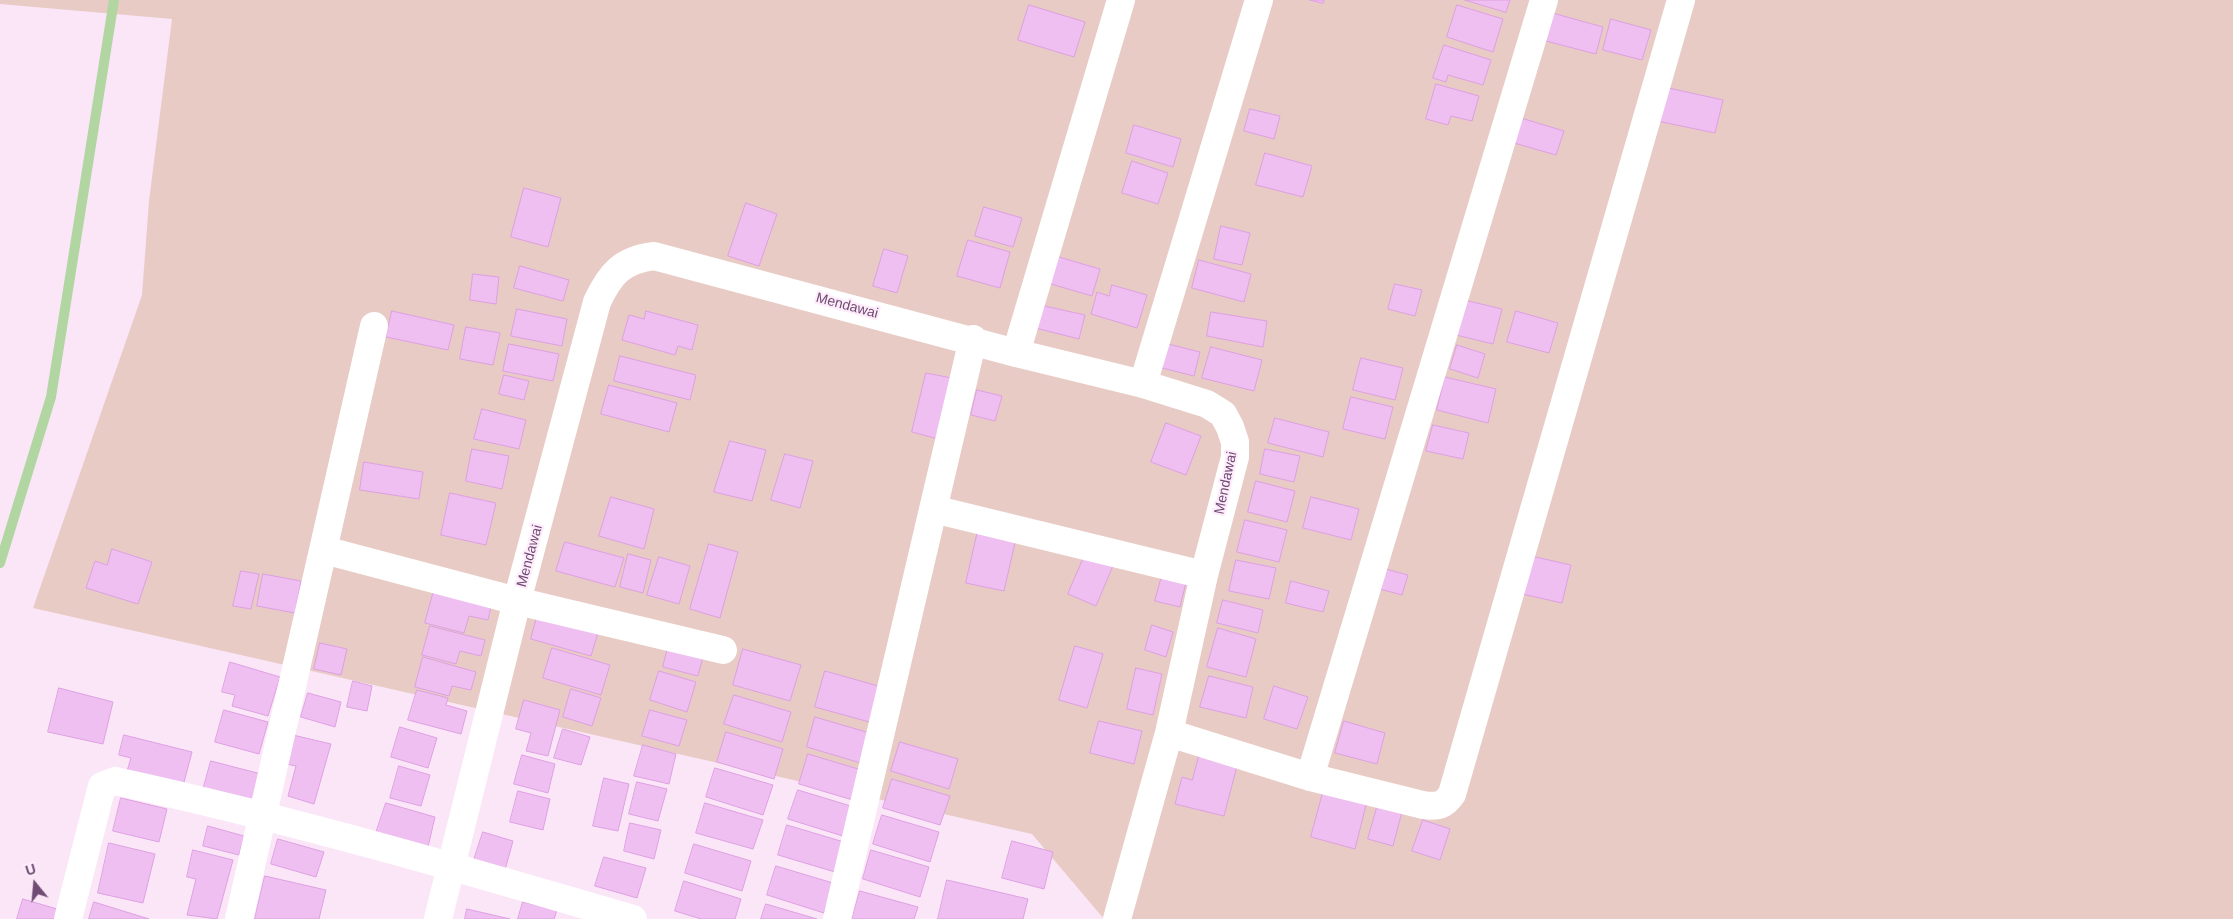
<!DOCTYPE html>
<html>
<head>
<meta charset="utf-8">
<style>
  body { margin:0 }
  #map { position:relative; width:2233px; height:919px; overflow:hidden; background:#fbe6f8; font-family:Arial,sans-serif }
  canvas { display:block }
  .north { position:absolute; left:10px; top:859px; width:50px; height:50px; -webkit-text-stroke:4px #feecfb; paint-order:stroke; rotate:343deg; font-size:14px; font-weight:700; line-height:20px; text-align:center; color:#704c74 }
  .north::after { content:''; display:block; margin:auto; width:18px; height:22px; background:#704c74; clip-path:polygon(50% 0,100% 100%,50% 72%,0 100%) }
</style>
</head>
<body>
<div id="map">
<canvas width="2233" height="919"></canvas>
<div class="north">U</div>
</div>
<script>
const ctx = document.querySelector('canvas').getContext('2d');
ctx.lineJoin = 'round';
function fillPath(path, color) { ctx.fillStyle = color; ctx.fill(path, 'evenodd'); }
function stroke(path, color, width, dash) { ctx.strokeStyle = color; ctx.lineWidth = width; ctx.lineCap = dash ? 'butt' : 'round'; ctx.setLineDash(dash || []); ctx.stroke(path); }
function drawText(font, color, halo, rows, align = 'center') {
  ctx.font = font + ' Arial,sans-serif'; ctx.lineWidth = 4.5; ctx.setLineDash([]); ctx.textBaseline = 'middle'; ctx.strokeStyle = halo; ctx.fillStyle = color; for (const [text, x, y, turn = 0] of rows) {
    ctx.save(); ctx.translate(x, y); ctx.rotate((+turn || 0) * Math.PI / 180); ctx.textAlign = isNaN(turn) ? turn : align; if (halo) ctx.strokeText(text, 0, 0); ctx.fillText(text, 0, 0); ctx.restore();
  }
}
fillPath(new Path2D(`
  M 0,0 L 2233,0 L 2233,919 L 1104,919 L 1032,834 L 33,608 L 142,295 L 149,201 L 172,19 L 0,4 Z`), '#e8cbc5');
stroke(new Path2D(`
  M 0,563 L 51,397 L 114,0`), '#b1d6a2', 10);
const building = new Path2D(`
  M 1310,0 L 1324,0 L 1323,3 Z
  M 1465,0 L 1510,0 L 1506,12 Z
  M 1029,5 L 1085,22 L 1074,57 L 1018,40 Z
  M 1457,5 L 1503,19 L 1493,52 L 1447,37 Z
  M 1545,11 L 1603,27 L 1596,54 L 1538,39 Z
  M 1611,19 L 1651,30 L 1642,60 L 1603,50 Z
  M 1444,45 L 1491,60 L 1483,85 L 1448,75 L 1446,82 L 1433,78 Z
  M 1436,84 L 1479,96 L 1472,121 L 1451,116 L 1448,125 L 1426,119 Z
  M 1664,87 L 1723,100 L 1715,133 L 1657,121 Z
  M 1250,109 L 1280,116 L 1274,139 L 1244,131 Z
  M 1521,118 L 1564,131 L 1556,155 L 1514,143 Z
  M 1134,125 L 1181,139 L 1173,167 L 1126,153 Z
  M 1265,153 L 1312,166 L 1303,197 L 1256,185 Z
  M 1132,161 L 1168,173 L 1158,204 L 1122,193 Z
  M 524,188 L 561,198 L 548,247 L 511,237 Z
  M 746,203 L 777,214 L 759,266 L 728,256 Z
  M 984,207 L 1022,218 L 1013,247 L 975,236 Z
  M 1221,226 L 1250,233 L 1242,265 L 1214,259 Z
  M 968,240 L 1010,252 L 1000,288 L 957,276 Z
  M 884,249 L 908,256 L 897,293 L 873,286 Z
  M 1052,255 L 1100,269 L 1092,296 L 1044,282 Z
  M 1199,260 L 1251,274 L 1244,302 L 1192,288 Z
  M 520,266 L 569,280 L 563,301 L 514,288 Z
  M 473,274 L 499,277 L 496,304 L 470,300 Z
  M 1395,284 L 1422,290 L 1415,316 L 1388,309 Z
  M 1112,285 L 1147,295 L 1137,328 L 1091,314 L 1097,292 L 1109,296 Z
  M 1460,299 L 1502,309 L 1493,344 L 1452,334 Z
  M 1040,305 L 1085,315 L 1079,339 L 1035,328 Z
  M 517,309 L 567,319 L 562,346 L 511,336 Z
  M 392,311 L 454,325 L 448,350 L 386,337 Z
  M 646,311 L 698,325 L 692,350 L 678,346 L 675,355 L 622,340 L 629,315 L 644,319 Z
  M 1516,311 L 1558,323 L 1549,353 L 1507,342 Z
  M 1211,312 L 1267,321 L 1263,347 L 1207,336 Z
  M 466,327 L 500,333 L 493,365 L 460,359 Z
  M 1164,343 L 1200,352 L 1194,376 L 1158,367 Z
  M 509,344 L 559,354 L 553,381 L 503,371 Z
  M 1457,345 L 1485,354 L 1478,378 L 1450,369 Z
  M 1211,347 L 1262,360 L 1254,391 L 1202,378 Z
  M 620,356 L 696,375 L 690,400 L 614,381 Z
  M 1361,358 L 1403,368 L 1395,400 L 1353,390 Z
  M 926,373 L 952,378 L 938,439 L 912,432 Z
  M 504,375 L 529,381 L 524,400 L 499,394 Z
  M 1445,377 L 1496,389 L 1488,423 L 1437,410 Z
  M 609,385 L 677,403 L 669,432 L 601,414 Z
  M 977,390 L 1002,396 L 995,421 L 971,415 Z
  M 1351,397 L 1393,407 L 1385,439 L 1343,429 Z
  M 482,409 L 526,420 L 519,449 L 474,439 Z
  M 1275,418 L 1329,432 L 1323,457 L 1268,443 Z
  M 1166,423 L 1201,436 L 1186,475 L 1151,462 Z
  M 1433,425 L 1469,433 L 1463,459 L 1426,451 Z
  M 730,441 L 766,450 L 752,501 L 714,492 Z
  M 472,449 L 509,456 L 502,489 L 466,481 Z
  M 1265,449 L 1300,456 L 1294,482 L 1260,474 Z
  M 785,454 L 813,461 L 800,508 L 771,500 Z
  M 364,462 L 423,472 L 419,499 L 360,490 Z
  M 1256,481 L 1295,491 L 1287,522 L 1248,512 Z
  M 450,493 L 496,503 L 486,545 L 441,535 Z
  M 611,497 L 654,509 L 644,549 L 599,536 Z
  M 1311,497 L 1359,509 L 1351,540 L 1303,528 Z
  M 1245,520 L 1287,530 L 1279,562 L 1237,552 Z
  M 979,526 L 1017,534 L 1004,591 L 966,583 Z
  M 565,542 L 624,558 L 615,587 L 556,571 Z
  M 709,544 L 738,552 L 720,618 L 690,609 Z
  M 112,549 L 152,562 L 138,604 L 86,588 L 95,561 L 107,565 Z
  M 1087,550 L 1115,561 L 1096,606 L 1068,594 Z
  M 628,554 L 651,560 L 643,593 L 620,587 Z
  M 1531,556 L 1571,565 L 1562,603 L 1522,594 Z
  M 659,557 L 690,566 L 679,604 L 647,595 Z
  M 1236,560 L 1276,568 L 1269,599 L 1229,591 Z
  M 1378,567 L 1408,575 L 1402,595 L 1372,587 Z
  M 241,571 L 259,574 L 251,609 L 233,606 Z
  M 263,574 L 301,581 L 295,613 L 257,606 Z
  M 1162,576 L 1186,582 L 1180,607 L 1155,601 Z
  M 1291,581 L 1329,591 L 1323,612 L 1286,603 Z
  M 436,583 L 493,597 L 488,620 L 469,616 L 464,633 L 425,623 Z
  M 1223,600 L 1263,610 L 1258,633 L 1217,623 Z
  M 539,609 L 600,626 L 591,656 L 531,639 Z
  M 1152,625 L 1173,632 L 1166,657 L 1145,650 Z
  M 430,626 L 485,640 L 481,656 L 460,651 L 456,664 L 422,655 Z
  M 1218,628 L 1256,639 L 1246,677 L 1207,667 Z
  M 320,643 L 347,649 L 341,675 L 314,669 Z
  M 669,643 L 704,653 L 698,676 L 663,667 Z
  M 1075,646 L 1103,654 L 1087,708 L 1059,700 Z
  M 552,648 L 610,665 L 601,695 L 543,678 Z
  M 743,649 L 801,665 L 790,701 L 733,685 Z
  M 423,657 L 476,672 L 471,690 L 452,686 L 449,696 L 415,687 Z
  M 230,662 L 280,677 L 268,716 L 232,706 L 235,695 L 222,692 Z
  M 1136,668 L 1162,674 L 1153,715 L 1127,709 Z
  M 659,671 L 696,682 L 687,712 L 650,700 Z
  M 825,671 L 882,687 L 873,723 L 815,707 Z
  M 1209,676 L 1253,687 L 1246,718 L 1200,707 Z
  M 353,681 L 372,686 L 367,711 L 347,707 Z
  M 1274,686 L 1308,697 L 1297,729 L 1264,719 Z
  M 59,688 L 113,702 L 103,744 L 48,732 Z
  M 571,689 L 601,698 L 592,726 L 563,717 Z
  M 417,690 L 448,698 L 446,705 L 467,711 L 461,734 L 408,720 Z
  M 308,693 L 341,702 L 335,727 L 301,717 Z
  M 734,695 L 791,712 L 782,742 L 724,724 Z
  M 524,700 L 560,710 L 548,756 L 526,751 L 531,733 L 516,729 Z
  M 224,710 L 268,722 L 259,754 L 215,742 Z
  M 650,710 L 687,720 L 679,746 L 642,736 Z
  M 815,717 L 873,734 L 864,764 L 807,747 Z
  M 1099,721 L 1142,731 L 1134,764 L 1090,753 Z
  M 1344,721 L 1385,733 L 1377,764 L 1335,753 Z
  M 400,727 L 437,738 L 428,768 L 391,757 Z
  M 563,729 L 590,737 L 581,765 L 554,758 Z
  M 726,732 L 783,749 L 774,779 L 717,762 Z
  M 124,735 L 192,752 L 183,786 L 127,771 L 131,758 L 119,755 Z
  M 293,735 L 331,744 L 314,804 L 288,796 L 296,766 L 286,764 Z
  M 900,742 L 958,759 L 949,789 L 891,771 Z
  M 643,745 L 676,754 L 669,784 L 634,776 Z
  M 1200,752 L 1238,762 L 1224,816 L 1175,804 L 1182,777 L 1192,780 Z
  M 808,754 L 865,771 L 856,801 L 799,784 Z
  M 522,755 L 555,764 L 548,793 L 514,784 Z
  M 211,761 L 265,775 L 256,805 L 203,790 Z
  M 399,766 L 430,775 L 421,806 L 390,798 Z
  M 715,768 L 773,785 L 763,815 L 706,797 Z
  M 604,778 L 629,784 L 618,831 L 593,826 Z
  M 892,779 L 950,796 L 940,825 L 883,808 Z
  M 637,782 L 667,789 L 658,821 L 629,814 Z
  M 1325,785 L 1368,797 L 1355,849 L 1311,837 Z
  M 798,790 L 854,807 L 846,837 L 788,819 Z
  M 518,791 L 550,799 L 543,830 L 510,822 Z
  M 1380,797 L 1404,804 L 1393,846 L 1368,839 Z
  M 121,798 L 167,809 L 159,842 L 113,831 Z
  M 386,803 L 435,817 L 428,847 L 376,833 Z
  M 705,803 L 763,820 L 753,849 L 696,833 Z
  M 882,815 L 939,832 L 930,862 L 873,844 Z
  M 1423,820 L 1450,829 L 1440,860 L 1412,851 Z
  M 630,823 L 661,830 L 654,859 L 624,851 Z
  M 787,825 L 844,842 L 835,872 L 778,855 Z
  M 208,826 L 244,836 L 239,855 L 203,846 Z
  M 483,832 L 513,841 L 505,870 L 474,860 Z
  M 278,839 L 324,852 L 316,877 L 271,864 Z
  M 1012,841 L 1053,852 L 1044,889 L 1002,878 Z
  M 109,843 L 155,854 L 143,903 L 98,893 Z
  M 694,844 L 751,861 L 742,891 L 685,873 Z
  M 193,850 L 233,860 L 217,919 L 187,915 L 196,879 L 187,877 Z
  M 871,850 L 929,867 L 920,897 L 863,879 Z
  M 604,857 L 646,868 L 637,898 L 595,886 Z
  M 776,866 L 833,883 L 824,913 L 767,895 Z
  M 265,876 L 326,890 L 319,919 L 255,919 Z
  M 947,880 L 1028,899 L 1023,919 L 938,919 Z
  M 684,881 L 741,899 L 735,919 L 701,919 L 675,911 Z
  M 860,891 L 918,907 L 914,919 L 852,919 Z
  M 23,899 L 57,909 L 54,919 L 17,919 Z
  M 94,902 L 149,919 L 89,919 Z
  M 523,902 L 557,910 L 554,919 L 518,919 Z
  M 766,904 L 817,919 L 761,919 Z
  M 467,909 L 510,919 L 465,919 Z`);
fillPath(building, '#eebff0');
stroke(building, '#dea0e2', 1);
stroke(new Path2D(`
  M 1016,353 L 1121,0
  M 1143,384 L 1259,0
  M 933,509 L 1204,575
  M 324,550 L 517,601 L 723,650
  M 1169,733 L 1310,777 L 1423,805 C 1437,807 1444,806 1452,794 L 1681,0
  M 1310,777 L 1544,0
  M 68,919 L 102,786 L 115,781 C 290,819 462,869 633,919
  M 239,919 L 374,326
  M 438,919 L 517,601 L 597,302 C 610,274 622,260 654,256 L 1016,353 L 1143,384 L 1207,404 L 1223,414 L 1230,427 L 1235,442 L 1235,457 L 1204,575 L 1169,733 L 1117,919
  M 837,919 L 973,339`), '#fff', 28);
drawText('14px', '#704c74', '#feecfb', [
  ["Mendawai",847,306,15],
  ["Mendawai",1226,483,-78],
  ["Mendawai",530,556,-75]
]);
</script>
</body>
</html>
